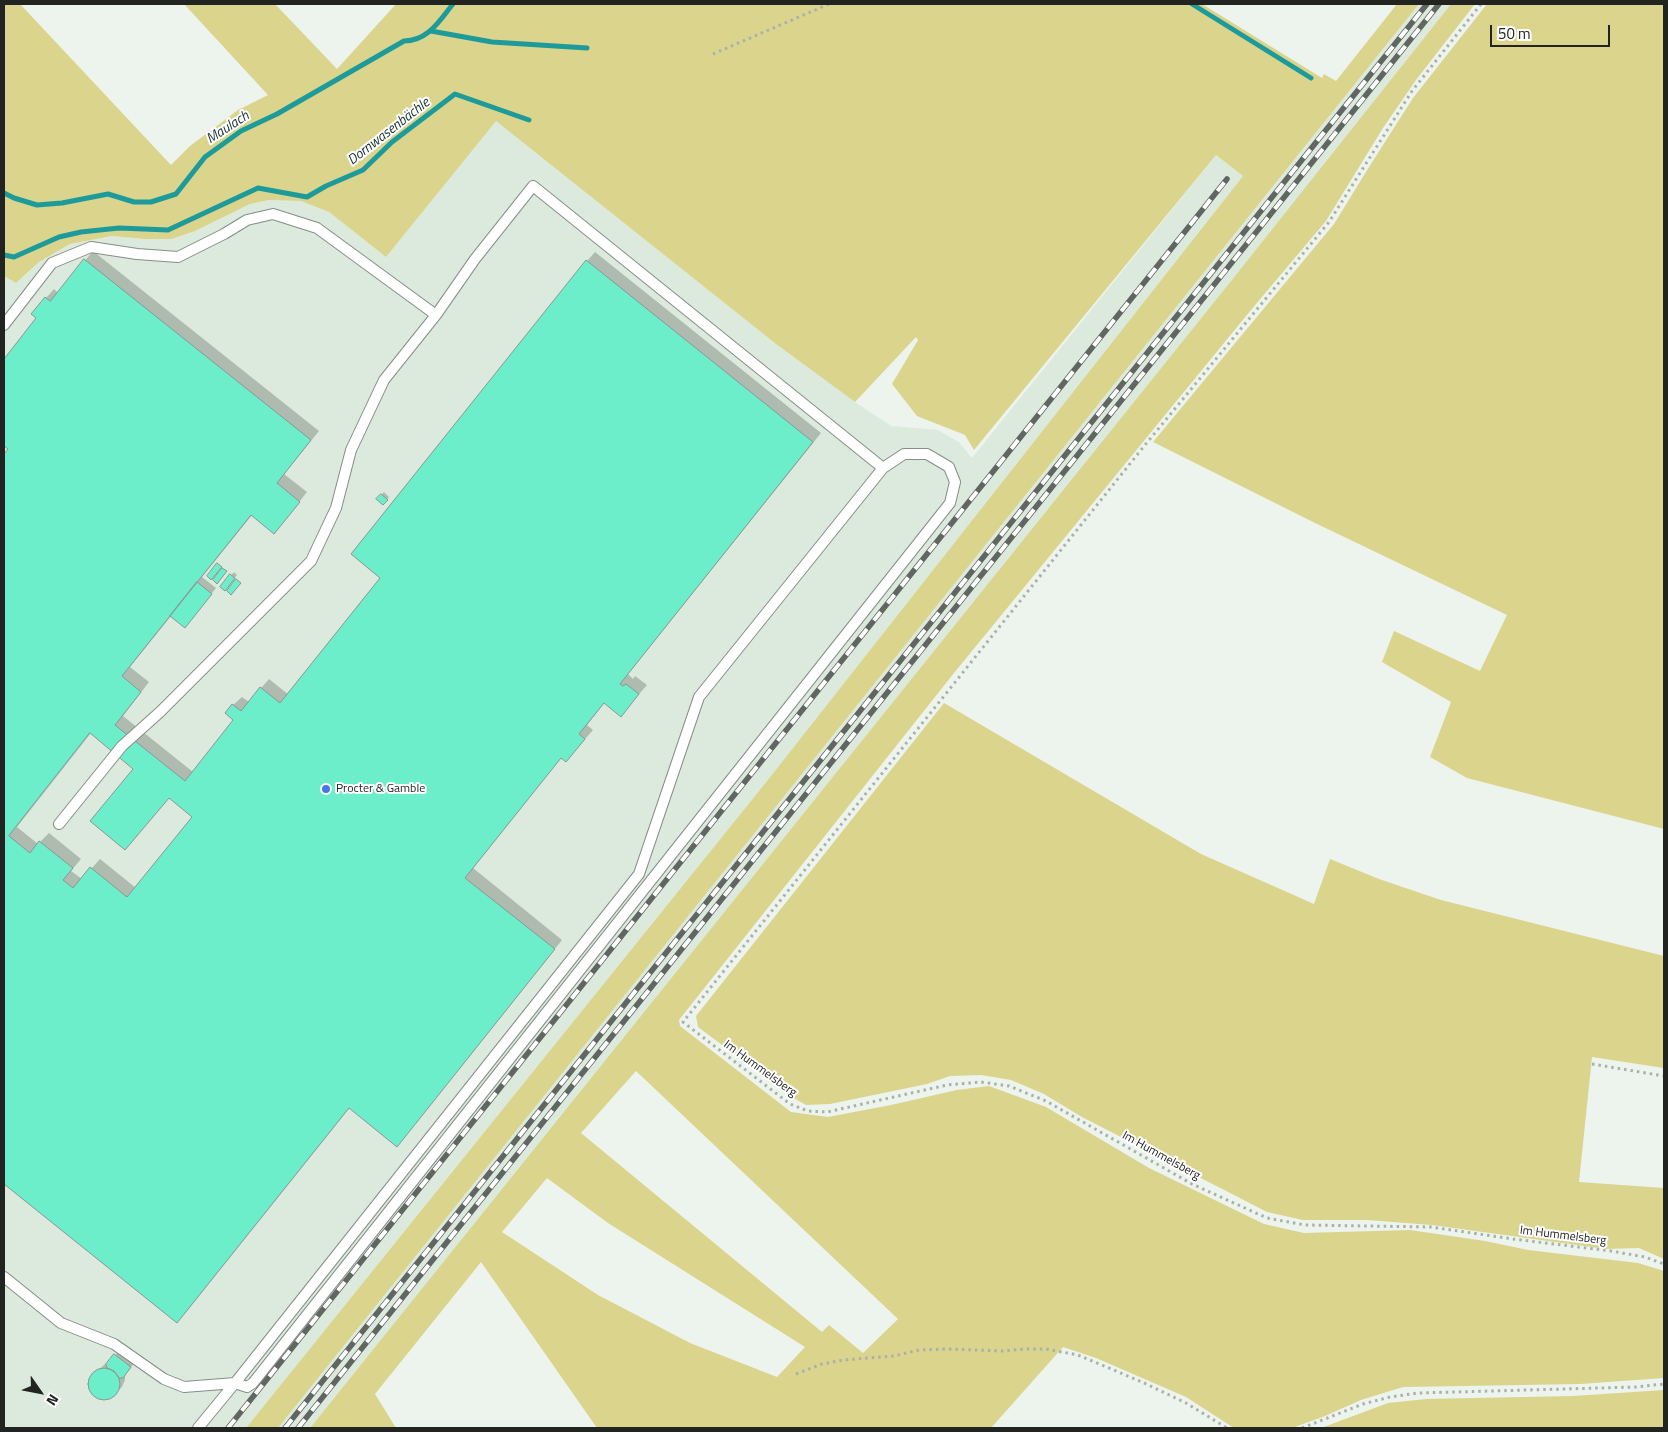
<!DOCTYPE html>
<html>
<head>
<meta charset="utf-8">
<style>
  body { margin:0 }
  #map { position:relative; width:1668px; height:1432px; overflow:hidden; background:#ecf4ed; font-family:"Titillium Web",sans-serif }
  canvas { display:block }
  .frame { position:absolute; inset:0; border:5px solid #212421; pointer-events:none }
  .north { position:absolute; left:15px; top:1367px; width:50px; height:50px; -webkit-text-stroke:4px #fff; paint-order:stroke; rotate:123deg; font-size:14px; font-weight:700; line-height:20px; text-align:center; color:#212421 }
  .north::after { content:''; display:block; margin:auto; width:18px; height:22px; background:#212421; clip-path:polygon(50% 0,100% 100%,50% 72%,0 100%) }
  .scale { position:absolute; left:1490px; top:25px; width:120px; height:22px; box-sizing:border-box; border:2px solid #212421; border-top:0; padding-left:6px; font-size:15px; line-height:18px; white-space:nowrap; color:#212421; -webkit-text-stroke:4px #fff; paint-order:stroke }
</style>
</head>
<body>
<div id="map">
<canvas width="1668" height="1432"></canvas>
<div class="frame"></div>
<div class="north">N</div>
<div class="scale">50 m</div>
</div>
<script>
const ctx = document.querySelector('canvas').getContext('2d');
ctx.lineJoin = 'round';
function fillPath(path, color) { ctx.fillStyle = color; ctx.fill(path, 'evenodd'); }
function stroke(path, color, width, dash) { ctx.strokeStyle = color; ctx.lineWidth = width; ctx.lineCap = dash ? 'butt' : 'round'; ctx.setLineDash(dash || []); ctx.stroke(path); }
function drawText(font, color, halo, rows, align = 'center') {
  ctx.font = font + ' "Titillium Web",sans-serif'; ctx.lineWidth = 4; ctx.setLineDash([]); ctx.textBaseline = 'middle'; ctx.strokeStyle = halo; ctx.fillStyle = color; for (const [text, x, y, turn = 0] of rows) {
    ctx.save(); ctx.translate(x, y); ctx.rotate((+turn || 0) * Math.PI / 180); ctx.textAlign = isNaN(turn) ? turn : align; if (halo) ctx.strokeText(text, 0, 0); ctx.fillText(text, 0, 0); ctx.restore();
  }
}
fillPath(new Path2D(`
  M 1419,4 L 1451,4 L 1227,286 L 310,1428 L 278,1428 Z
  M 495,120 L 776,344 L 855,402 L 891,426 L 938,430 L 959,442 L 972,458 L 1216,155 L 1243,176 L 767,781 L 246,1428 L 4,1428 L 4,276 L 16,283 L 39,262 L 70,244 L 112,236 L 144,239 L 172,239 L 195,231 L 250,204 L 269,200 L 301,201 L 329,212 L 386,257 Z`), '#dceadd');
fillPath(new Path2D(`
  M 4,4 L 20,4 L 171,165 L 190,146 L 238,110 L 268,95 L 184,4 L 275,4 L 337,69 L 396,4 L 1202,4 L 1322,78 L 1324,74 L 1336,81 L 1397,4 L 1419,4 L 278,1428 L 246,1428 L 767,781 L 1243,176 L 1216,155 L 974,450 L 965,435 L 917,416 L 892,384 L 918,340 L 916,337 L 855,402 L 776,344 L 496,121 L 386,257 L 329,212 L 301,201 L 269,200 L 250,204 L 195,231 L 172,239 L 144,239 L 112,236 L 70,244 L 39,262 L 16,283 L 4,276 Z
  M 1451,4 L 1475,4 L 1416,80 L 1383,128 L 1326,221 L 1251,310 L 954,673 L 679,1020 L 680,1026 L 791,1112 L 828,1117 L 891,1105 L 957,1090 L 989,1086 L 1046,1107 L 1149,1168 L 1264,1224 L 1304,1233 L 1410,1230 L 1485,1241 L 1528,1250 L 1638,1263 L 1664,1271 L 1664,1378 L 1580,1384 L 1403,1387 L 1361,1400 L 1325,1416 L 1292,1428 L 1234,1428 L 1186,1397 L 1096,1358 L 1063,1347 L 991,1428 L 597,1428 L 481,1262 L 375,1394 L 396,1428 L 310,1428 L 1227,286 ZM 636,1071 L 898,1319 L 863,1353 L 829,1325 L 822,1332 L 581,1133 ZM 547,1178 L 608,1223 L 805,1347 L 777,1377 L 690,1343 L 598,1295 L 502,1232 Z
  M 1487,4 L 1664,4 L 1664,829 L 1467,778 L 1430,757 L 1451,702 L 1382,662 L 1394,631 L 1480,671 L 1507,615 L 1313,522 L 1153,442 L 1334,224 L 1369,167 L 1413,98 Z
  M 944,703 L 1201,854 L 1314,904 L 1330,859 L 1379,879 L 1441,900 L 1664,956 L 1664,1068 L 1592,1057 L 1579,1182 L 1664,1188 L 1664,1259 L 1639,1248 L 1606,1249 L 1432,1225 L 1367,1220 L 1303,1220 L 1267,1212 L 1082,1117 L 1044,1094 L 1011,1080 L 981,1075 L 950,1076 L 927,1084 L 830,1104 L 806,1105 L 790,1096 L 698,1027 L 696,1016 Z
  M 1664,1390 L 1664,1428 L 1321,1428 L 1388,1403 L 1426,1399 L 1573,1396 Z`), '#dbd48c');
fillPath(new Path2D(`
  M 93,251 L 319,431 L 284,474 L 307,492 L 282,524 L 252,515 L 202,577 L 216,588 L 190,621 L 171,616 L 130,667 L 149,682 L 123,716 L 193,772 L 235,720 L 233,705 L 242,697 L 249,702 L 269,679 L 289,695 L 382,578 L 587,261 L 595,252 L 821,433 L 628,674 L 633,679 L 635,676 L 647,685 L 621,715 L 605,702 L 587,725 L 593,730 L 574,752 L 566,761 L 561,757 L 473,868 L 562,940 L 405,1136 L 350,1107 L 186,1312 L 177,1321 L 4,1182 L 4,456 L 10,449 L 4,444 L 4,361 L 38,318 L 46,298 L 54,289 L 58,293 ZM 91,733 L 135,769 L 125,849 L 169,797 L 194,817 L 136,888 L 100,859 L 82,879 L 71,871 L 81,859 L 49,833 L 38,844 L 17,827 Z
  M 384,492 L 389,497 L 383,504 L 378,499 Z
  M 234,572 L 237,575 L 227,587 L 222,587 Z
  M 120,1350 L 136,1361 L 125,1375 L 125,1380 L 122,1387 L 110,1398 L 102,1399 L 95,1396 L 90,1389 L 90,1382 L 93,1375 L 105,1364 L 108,1363 Z`), '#0003');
stroke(new Path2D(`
  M 1192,4 L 1311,78
  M 431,31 L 492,42 L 587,48
  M 4,193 L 14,198 L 37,205 L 62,203 L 108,194 L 134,202 L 151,202 L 176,194 L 205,157 L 241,131 L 277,114 L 404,41 C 428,41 439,21 453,4
  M 4,255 L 14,257 L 59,237 L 81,232 L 119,228 L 168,230 L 258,188 L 307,197 L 326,186 L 363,170 L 392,142 L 455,94 L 529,120`), '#1d9b9a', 5);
const building = new Path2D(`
  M 84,259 L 311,440 L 277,483 L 300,502 L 274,534 L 251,515 L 122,676 L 141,692 L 115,725 L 185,781 L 233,720 L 225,713 L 232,704 L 241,711 L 260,687 L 280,703 L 380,578 L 351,554 L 586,260 L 813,442 L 620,684 L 623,686 L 626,684 L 639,694 L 621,717 L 604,703 L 579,734 L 585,739 L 566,762 L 561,758 L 465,878 L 555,949 L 397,1147 L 349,1108 L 177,1323 L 4,1184 L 4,454 L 8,449 L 4,446 L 4,359 L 36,318 L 31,314 L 45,297 L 50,301 ZM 90,733 L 133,769 L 90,821 L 125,850 L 169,798 L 192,817 L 127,897 L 90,867 L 73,888 L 63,880 L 73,868 L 39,841 L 30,853 L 9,836 Z
  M 381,494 L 388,500 L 383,505 L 376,499 Z
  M 217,563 L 222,567 L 211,580 L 207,576 Z
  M 222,568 L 227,571 L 217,584 L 213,580 Z
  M 230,574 L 235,578 L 225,591 L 220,587 Z
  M 236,579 L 241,583 L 231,595 L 227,591 Z
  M 197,582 L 212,594 L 185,628 L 170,616 Z
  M 114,1354 L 131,1367 L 123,1378 L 119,1378 L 114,1371 L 107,1368 L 106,1364 Z
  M88 1384a16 16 0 1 1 32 0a16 16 0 1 1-32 0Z`);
fillPath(building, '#6beec9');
stroke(building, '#8c9793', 1);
const lane = new Path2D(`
  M 4,325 L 52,263 L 91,247 L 137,254 L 178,257 L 224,234 L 247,220 L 273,214 L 317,228 L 436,315
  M 4,1277 L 61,1323 L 114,1344 L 164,1379 L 184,1387 L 235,1383 L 639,874 L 699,697 L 883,468 L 533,186 L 475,259 L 436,315 L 384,380 L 351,450 L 336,508 L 311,561 L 160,712 L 122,746 L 59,824
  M 198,1428 L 235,1383 L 247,1387 L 253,1383 L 950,503 L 955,482 L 949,467 L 927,454 L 904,454 L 883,468`);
stroke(lane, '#868e87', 12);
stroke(new Path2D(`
  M 1481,4 L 1412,91 L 1329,222 L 1145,445 L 683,1022 L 790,1104 L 808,1111 L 827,1112 L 947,1085 L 981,1082 L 1009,1086 L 1046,1101 L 1192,1184 L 1267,1218 L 1305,1225 L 1431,1227 L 1513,1239 L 1611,1251 L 1645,1257 L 1664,1264
  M 713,54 L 829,4
  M 1592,1064 L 1664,1076
  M 796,1374 L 822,1364 L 844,1360 L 894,1356 L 919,1350 L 947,1349 L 1003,1351 L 1025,1349 L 1046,1349 L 1078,1355 L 1142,1382 L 1186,1403 L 1227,1428
  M 1302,1428 L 1363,1404 L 1390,1397 L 1418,1393 L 1636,1387 L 1664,1384`), '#aab1ab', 3, [2.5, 4]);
stroke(lane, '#fff', 10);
const rail = new Path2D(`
  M 228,1428 L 1227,179
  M 285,1428 L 1427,4
  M 298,1428 L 1439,4`);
stroke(rail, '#616662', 5.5);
stroke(rail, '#fff', 4, [11]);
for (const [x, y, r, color] of [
  [326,789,5,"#4577e8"]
]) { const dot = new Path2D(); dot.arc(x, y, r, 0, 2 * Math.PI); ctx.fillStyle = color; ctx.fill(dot); stroke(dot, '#fff', 2); }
drawText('12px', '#212421', '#fff', [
  ["Procter & Gamble",336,789]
], 'left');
drawText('12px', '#212421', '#fff', [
  ["Im Hummelsberg",760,1069,36],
  ["Im Hummelsberg",1161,1156,29],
  ["Im Hummelsberg",1563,1236,7]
]);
drawText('italic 14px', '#173030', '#fff', [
  ["Maulach",228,128,-33],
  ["Dornwasenbächle",389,132,-38]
]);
</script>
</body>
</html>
